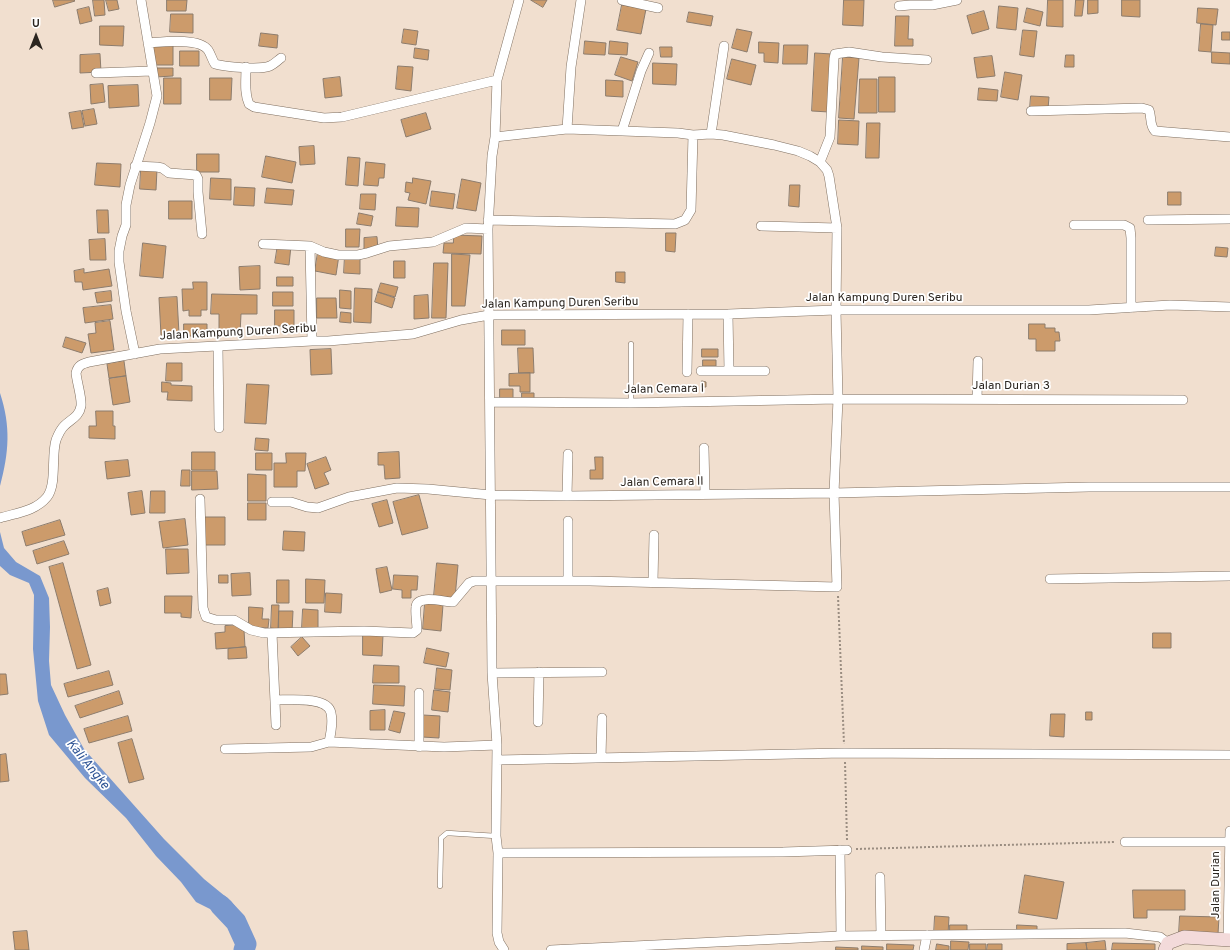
<!DOCTYPE html>
<html>
<head>
<meta charset="utf-8">
<style>
  body { margin:0 }
  #map { position:relative; width:1230px; height:950px; overflow:hidden; background:#f1dfcf; font-family:Overpass,sans-serif }
  canvas { display:block }
  .north { position:absolute; left:16px; top:16px; width:40px; height:40px; -webkit-text-stroke:3px #fff; paint-order:stroke; rotate:0deg; font-size:11px; font-weight:700; line-height:16px; text-align:center; color:#2b251f }
  .north::after { content:''; display:block; margin:auto; width:14px; height:18px; background:#2b251f; clip-path:polygon(50% 0,100% 100%,50% 72%,0 100%) }
</style>
</head>
<body>
<div id="map">
<canvas width="1230" height="950"></canvas>
<div class="north">U</div>
</div>
<script>
const ctx = document.querySelector('canvas').getContext('2d');
ctx.lineJoin = 'round';
function fillPath(path, color) { ctx.fillStyle = color; ctx.fill(path, 'evenodd'); }
function stroke(path, color, width, dash) { ctx.strokeStyle = color; ctx.lineWidth = width; ctx.lineCap = dash ? 'butt' : 'round'; ctx.setLineDash(dash || []); ctx.stroke(path); }
function drawText(font, color, halo, rows, align = 'center') {
  ctx.font = font + ' Overpass,sans-serif'; ctx.lineWidth = 3.5; ctx.setLineDash([]); ctx.textBaseline = 'middle'; ctx.strokeStyle = halo; ctx.fillStyle = color; for (const [text, x, y, turn = 0] of rows) {
    ctx.save(); ctx.translate(x, y); ctx.rotate((+turn || 0) * Math.PI / 180); ctx.textAlign = isNaN(turn) ? turn : align; if (halo) ctx.strokeText(text, 0, 0); ctx.fillText(text, 0, 0); ctx.restore();
  }
}
fillPath(new Path2D(`
  M 0,393 C 11,427 9,452 0,486 Z
  M 0,532 L 4,548 L 16,562 L 40,576 L 49,598 L 50,627 L 49,661 L 51,685 L 65,715 L 84,749 L 164,839 L 204,879 L 231,901 L 246,920 L 233,930 L 220,914 L 196,902 L 181,882 L 156,856 L 126,818 L 85,778 L 49,735 L 38,701 L 33,649 L 34,595 L 29,583 L 10,575 L 0,566 Z`), '#7998ce');
stroke(new Path2D(`
  M 220,905 L 236,922 L 246,944 L 244,950`), '#7998ce', 21);
const building = new Path2D(`
  M 53,0 L 74,0 L 75,1 L 55,7 Z
  M 93,0 L 104,0 L 105,15 L 95,16 Z
  M 106,0 L 117,0 L 119,9 L 109,11 Z
  M 167,0 L 187,0 L 186,11 L 167,11 Z
  M 531,0 L 547,0 L 543,7 Z
  M 844,0 L 864,0 L 863,26 L 843,25 Z
  M 1048,0 L 1063,0 L 1063,27 L 1047,26 Z
  M 1076,0 L 1084,0 L 1082,16 L 1075,16 Z
  M 1088,0 L 1098,0 L 1098,13 L 1088,14 Z
  M 1122,0 L 1140,0 L 1140,17 L 1122,16 Z
  M 622,5 L 646,9 L 641,34 L 617,30 Z
  M 999,6 L 1018,8 L 1016,30 L 997,28 Z
  M 89,7 L 92,21 L 80,24 L 77,10 Z
  M 1027,8 L 1043,12 L 1040,26 L 1024,22 Z
  M 1198,8 L 1218,9 L 1216,25 L 1197,23 Z
  M 984,11 L 989,29 L 972,34 L 967,16 Z
  M 689,12 L 713,16 L 711,26 L 687,22 Z
  M 171,14 L 193,14 L 193,33 L 170,32 Z
  M 896,16 L 909,16 L 908,39 L 913,39 L 913,46 L 895,46 Z
  M 1201,24 L 1213,25 L 1211,52 L 1199,51 Z
  M 100,26 L 124,26 L 123,46 L 100,45 Z
  M 404,29 L 418,31 L 416,45 L 402,43 Z
  M 737,29 L 752,32 L 747,52 L 732,48 Z
  M 1023,30 L 1037,31 L 1034,57 L 1020,55 Z
  M 1222,32 L 1230,32 L 1230,40 L 1222,40 Z
  M 261,33 L 278,35 L 277,48 L 259,46 Z
  M 585,41 L 606,43 L 605,55 L 584,54 Z
  M 610,41 L 628,43 L 627,55 L 609,54 Z
  M 759,42 L 779,43 L 778,63 L 764,62 L 764,53 L 759,53 Z
  M 154,44 L 173,44 L 173,65 L 154,65 Z
  M 784,45 L 808,45 L 807,64 L 783,64 Z
  M 660,47 L 672,47 L 672,57 L 661,57 Z
  M 415,48 L 429,50 L 428,60 L 414,58 Z
  M 180,51 L 199,51 L 199,66 L 180,66 Z
  M 1212,52 L 1230,53 L 1230,64 L 1212,63 Z
  M 815,53 L 832,54 L 829,112 L 812,111 Z
  M 100,54 L 101,72 L 80,73 L 80,55 Z
  M 1066,55 L 1074,55 L 1074,67 L 1065,67 Z
  M 992,56 L 995,76 L 977,78 L 974,58 Z
  M 621,57 L 638,62 L 632,81 L 615,75 Z
  M 843,57 L 859,58 L 854,119 L 839,118 Z
  M 732,59 L 756,65 L 751,85 L 727,79 Z
  M 653,63 L 677,64 L 676,85 L 653,84 Z
  M 398,66 L 413,67 L 411,91 L 396,89 Z
  M 156,68 L 173,68 L 173,76 L 156,77 Z
  M 1005,72 L 1022,75 L 1018,100 L 1001,97 Z
  M 340,77 L 342,96 L 325,98 L 323,79 Z
  M 879,77 L 895,77 L 895,112 L 879,112 Z
  M 164,78 L 181,78 L 181,104 L 164,104 Z
  M 210,78 L 232,78 L 231,100 L 210,100 Z
  M 860,79 L 877,79 L 877,113 L 859,113 Z
  M 606,80 L 623,81 L 623,97 L 606,96 Z
  M 103,84 L 105,102 L 91,104 L 90,85 Z
  M 138,85 L 139,106 L 109,108 L 108,86 Z
  M 979,88 L 998,90 L 997,101 L 978,100 Z
  M 1031,96 L 1049,97 L 1048,109 L 1030,108 Z
  M 94,109 L 97,124 L 85,126 L 82,111 Z
  M 81,111 L 84,127 L 72,129 L 69,113 Z
  M 426,113 L 431,129 L 406,137 L 401,120 Z
  M 839,120 L 859,121 L 858,145 L 838,144 Z
  M 867,123 L 880,123 L 879,158 L 866,158 Z
  M 314,146 L 315,164 L 300,165 L 299,147 Z
  M 197,154 L 219,154 L 219,172 L 197,172 Z
  M 266,156 L 296,162 L 292,183 L 262,177 Z
  M 348,157 L 360,158 L 358,186 L 346,185 Z
  M 366,162 L 385,164 L 384,178 L 379,178 L 378,186 L 364,185 Z
  M 97,163 L 121,164 L 120,187 L 95,185 Z
  M 141,169 L 157,169 L 156,190 L 140,189 Z
  M 211,178 L 231,179 L 231,200 L 210,199 Z
  M 413,178 L 431,181 L 426,204 L 408,200 L 410,193 L 405,192 L 406,182 L 412,183 Z
  M 462,179 L 481,183 L 476,211 L 457,208 Z
  M 790,185 L 800,185 L 799,207 L 789,206 Z
  M 235,187 L 255,188 L 254,206 L 234,205 Z
  M 267,188 L 294,190 L 292,205 L 265,203 Z
  M 432,191 L 455,194 L 453,209 L 430,206 Z
  M 1168,192 L 1181,192 L 1181,205 L 1168,205 Z
  M 361,194 L 376,194 L 375,210 L 360,209 Z
  M 169,201 L 192,201 L 192,219 L 169,219 Z
  M 397,207 L 419,208 L 418,227 L 396,226 Z
  M 97,210 L 108,210 L 109,233 L 98,233 Z
  M 359,213 L 373,216 L 371,226 L 357,224 Z
  M 346,229 L 360,229 L 359,247 L 346,247 Z
  M 666,233 L 676,233 L 675,252 L 666,251 Z
  M 454,235 L 482,236 L 481,254 L 443,253 L 444,243 L 453,243 Z
  M 377,237 L 378,250 L 364,250 L 364,238 Z
  M 105,239 L 106,260 L 90,260 L 89,240 Z
  M 143,243 L 166,246 L 163,278 L 140,276 Z
  M 278,244 L 291,246 L 289,265 L 275,263 Z
  M 1216,247 L 1228,248 L 1227,257 L 1215,256 Z
  M 318,252 L 339,255 L 336,275 L 315,271 Z
  M 452,254 L 470,255 L 465,306 L 452,306 Z
  M 345,255 L 360,256 L 360,274 L 344,273 Z
  M 394,261 L 405,261 L 405,278 L 394,278 Z
  M 434,263 L 448,263 L 446,318 L 432,318 Z
  M 260,266 L 260,289 L 240,290 L 239,267 Z
  M 84,269 L 84,273 L 109,269 L 112,286 L 83,290 L 82,282 L 75,282 L 74,271 Z
  M 616,272 L 625,272 L 625,283 L 616,282 Z
  M 277,277 L 293,277 L 293,286 L 277,286 Z
  M 193,282 L 207,282 L 207,310 L 201,310 L 201,316 L 189,316 L 189,310 L 183,311 L 182,289 L 193,289 Z
  M 381,283 L 398,287 L 395,297 L 378,292 Z
  M 355,288 L 372,289 L 371,323 L 354,322 Z
  M 340,290 L 351,291 L 351,309 L 340,308 Z
  M 111,291 L 112,301 L 97,303 L 95,293 Z
  M 273,292 L 293,292 L 293,306 L 273,306 Z
  M 378,292 L 395,298 L 392,308 L 375,302 Z
  M 212,294 L 257,295 L 257,314 L 241,314 L 240,334 L 219,334 L 219,314 L 211,314 Z
  M 428,295 L 429,318 L 414,319 L 414,296 Z
  M 177,297 L 179,334 L 161,335 L 159,298 Z
  M 317,298 L 336,298 L 337,318 L 317,318 Z
  M 111,305 L 113,319 L 85,323 L 83,308 Z
  M 275,310 L 294,310 L 294,326 L 275,326 Z
  M 341,312 L 351,313 L 351,323 L 340,322 Z
  M 110,321 L 114,350 L 91,353 L 88,334 L 96,333 L 95,323 Z
  M 184,324 L 207,324 L 207,336 L 184,336 Z
  M 1029,324 L 1045,324 L 1045,328 L 1055,328 L 1055,332 L 1059,332 L 1060,341 L 1055,341 L 1055,351 L 1036,351 L 1036,339 L 1029,339 Z
  M 502,330 L 525,330 L 525,345 L 502,345 Z
  M 66,337 L 86,343 L 82,353 L 63,347 Z
  M 518,348 L 533,348 L 534,373 L 519,373 Z
  M 331,349 L 332,374 L 311,375 L 310,350 Z
  M 702,349 L 718,349 L 718,357 L 702,357 Z
  M 703,360 L 716,360 L 716,366 L 703,366 Z
  M 124,361 L 126,376 L 109,378 L 107,364 Z
  M 167,363 L 182,363 L 182,381 L 166,381 Z
  M 530,373 L 530,392 L 520,392 L 520,386 L 509,386 L 509,374 Z
  M 126,376 L 130,402 L 113,405 L 109,379 Z
  M 702,381 L 706,382 L 706,387 L 701,387 Z
  M 162,382 L 171,383 L 171,385 L 192,386 L 192,401 L 167,400 L 168,392 L 162,392 Z
  M 247,384 L 269,385 L 266,424 L 245,423 Z
  M 500,389 L 513,389 L 513,401 L 500,401 Z
  M 522,393 L 534,393 L 534,400 L 522,401 Z
  M 96,411 L 113,411 L 113,426 L 115,426 L 115,439 L 89,438 L 89,426 L 96,426 Z
  M 256,438 L 269,439 L 268,451 L 255,450 Z
  M 192,452 L 215,452 L 215,470 L 192,470 Z
  M 399,452 L 400,478 L 385,479 L 384,465 L 378,465 L 378,453 Z
  M 256,453 L 272,453 L 272,470 L 256,470 Z
  M 286,453 L 306,453 L 305,471 L 297,471 L 297,487 L 274,487 L 274,463 L 286,463 Z
  M 326,457 L 331,470 L 324,473 L 329,484 L 315,489 L 307,464 Z
  M 595,457 L 603,457 L 603,479 L 590,479 L 590,470 L 595,470 Z
  M 128,460 L 130,476 L 107,479 L 105,462 Z
  M 182,470 L 190,470 L 190,486 L 181,486 Z
  M 192,471 L 217,471 L 218,489 L 192,490 Z
  M 248,474 L 266,475 L 266,501 L 248,501 Z
  M 142,491 L 145,513 L 131,515 L 128,493 Z
  M 151,491 L 165,491 L 165,513 L 150,513 Z
  M 419,495 L 428,528 L 402,535 L 393,502 Z
  M 387,500 L 393,523 L 379,527 L 372,504 Z
  M 248,503 L 266,503 L 266,520 L 248,520 Z
  M 203,517 L 225,517 L 225,545 L 202,545 Z
  M 185,519 L 188,545 L 163,548 L 159,522 Z
  M 60,520 L 65,535 L 26,546 L 22,532 Z
  M 284,531 L 305,532 L 304,551 L 283,550 Z
  M 64,541 L 69,554 L 37,564 L 33,551 Z
  M 166,549 L 188,549 L 189,573 L 167,574 Z
  M 63,563 L 91,665 L 77,669 L 49,567 Z
  M 437,563 L 458,565 L 455,598 L 434,596 Z
  M 387,567 L 392,590 L 380,593 L 376,569 Z
  M 250,573 L 251,595 L 232,596 L 231,574 Z
  M 219,575 L 228,575 L 228,583 L 219,583 Z
  M 394,575 L 418,576 L 417,590 L 411,590 L 411,598 L 402,598 L 402,590 L 393,589 Z
  M 306,579 L 325,580 L 324,603 L 306,603 Z
  M 277,580 L 289,580 L 289,603 L 277,603 Z
  M 108,588 L 111,603 L 100,606 L 97,591 Z
  M 326,593 L 342,594 L 341,613 L 325,612 Z
  M 165,596 L 192,596 L 191,618 L 181,617 L 181,613 L 165,613 Z
  M 425,603 L 443,605 L 441,631 L 423,629 Z
  M 272,605 L 279,605 L 278,629 L 271,628 Z
  M 249,607 L 263,608 L 262,619 L 269,619 L 268,628 L 249,627 Z
  M 303,609 L 318,610 L 318,628 L 302,628 Z
  M 279,611 L 293,611 L 292,632 L 279,632 Z
  M 240,625 L 241,630 L 244,630 L 245,647 L 216,649 L 215,633 L 225,632 L 225,626 Z
  M 1153,633 L 1171,633 L 1171,648 L 1153,648 Z
  M 363,635 L 383,635 L 382,656 L 363,655 Z
  M 302,637 L 310,646 L 298,656 L 291,647 Z
  M 246,647 L 247,658 L 228,659 L 228,649 Z
  M 427,648 L 449,653 L 446,667 L 424,663 Z
  M 374,665 L 399,666 L 399,683 L 373,683 Z
  M 437,668 L 452,670 L 450,690 L 435,689 Z
  M 109,671 L 113,685 L 68,697 L 64,684 Z
  M 0,674 L 6,674 L 8,694 L 0,695 Z
  M 374,685 L 405,686 L 404,706 L 373,704 Z
  M 434,690 L 450,692 L 448,712 L 432,710 Z
  M 119,691 L 123,704 L 80,718 L 75,706 Z
  M 385,710 L 385,730 L 370,730 L 370,711 Z
  M 394,711 L 405,713 L 400,733 L 389,730 Z
  M 1086,712 L 1092,712 L 1092,720 L 1086,720 Z
  M 1051,714 L 1065,714 L 1064,737 L 1050,736 Z
  M 423,715 L 440,716 L 439,738 L 422,737 Z
  M 128,716 L 132,731 L 89,743 L 84,729 Z
  M 132,739 L 144,779 L 129,783 L 118,743 Z
  M 6,754 L 9,781 L 0,782 L 0,755 Z
  M 1025,875 L 1064,882 L 1057,919 L 1019,913 Z
  M 1133,890 L 1185,890 L 1185,910 L 1147,910 L 1147,918 L 1134,918 Z
  M 935,916 L 949,917 L 948,935 L 934,934 Z
  M 1180,916 L 1219,917 L 1218,934 L 1179,933 Z
  M 950,925 L 967,925 L 967,933 L 950,932 Z
  M 1017,925 L 1037,926 L 1037,934 L 1017,933 Z
  M 27,931 L 29,950 L 15,950 L 13,932 Z
  M 951,941 L 969,942 L 968,950 L 951,950 Z
  M 1105,941 L 1106,950 L 1087,950 L 1086,943 Z
  M 1086,943 L 1087,950 L 1067,950 L 1067,944 Z
  M 1113,943 L 1155,944 L 1155,950 L 1112,950 Z
  M 887,944 L 914,945 L 913,950 L 887,950 Z
  M 937,944 L 949,946 L 949,950 L 936,950 Z
  M 970,944 L 986,944 L 986,950 L 970,950 Z
  M 988,944 L 1002,944 L 1002,950 L 987,950 Z
  M 862,946 L 883,947 L 883,950 L 862,950 Z
  M 836,947 L 858,948 L 858,950 L 836,950 Z`);
fillPath(building, '#cc9b6b');
stroke(building, '#8c7c6d', 1);
const lane = new Path2D(`
  M 631,403 L 631,344
  M 440,886 L 441,838 L 447,833 L 496,836`);
const street = new Path2D(`
  M 622,0 L 658,8
  M 899,6 L 910,5 L 932,5 L 957,0
  M 148,43 C 162,42 199,37 208,50 C 211,54 212,60 215,64 C 225,67 260,70 270,66 C 274,64 277,61 281,58
  M 246,67 C 246,80 244,93 249,104 L 254,107 L 324,118 L 342,117 L 497,80
  M 96,73 L 152,71
  M 1031,111 L 1142,108 L 1149,110 C 1152,117 1149,125 1155,131 L 1230,137
  M 567,129 L 571,67 L 581,0
  M 622,131 L 641,71 L 649,53
  M 711,134 L 724,46
  M 495,137 L 497,80 L 519,0
  M 820,162 L 830,137 L 834,59 L 835,54 L 849,52 L 882,57 L 927,60
  M 135,166 L 157,167 L 162,168 L 169,173 L 196,175 L 198,179 L 198,192 L 202,234
  M 488,220 L 675,224 L 685,220 L 691,210 L 693,135
  M 1148,220 L 1230,219
  M 1074,225 L 1124,225 L 1130,228 L 1131,238 L 1131,308
  M 761,226 L 837,228
  M 263,244 L 310,246 L 324,252 L 338,255 L 358,255 L 367,253 L 389,246 L 433,242 L 466,228 L 488,229
  M 310,246 L 312,341
  M 728,314 L 729,371
  M 218,346 L 219,428
  M 135,354 L 126,311 L 119,262 L 119,251 L 122,236 L 126,225 L 126,205 L 130,185 L 150,123 L 157,96 L 141,0
  M 701,371 L 765,371
  M 687,372 L 688,314
  M 977,399 L 978,361
  M 490,402 L 631,403 L 838,399 L 1183,400
  M 704,448 L 705,494
  M 567,496 L 568,454
  M 200,499 L 203,608 L 206,617 L 216,620 L 234,620 L 251,630 L 264,633 L 364,631 L 413,633 L 417,630 C 417,622 415,614 416,607 C 417,594 444,602 453,602 L 469,583 L 474,581 L 590,581 L 837,587 L 834,493 L 838,399 L 836,310 L 837,228 L 829,176 L 827,170 L 820,162 L 810,156 L 798,151 L 774,145 L 723,135 L 711,134 L 693,135 L 678,133 L 567,129 L 495,137 L 492,156 L 488,229 L 492,673 L 497,745 L 496,836 L 498,853 L 497,933 L 499,942 L 504,950
  M 272,502 L 291,502 L 307,507 L 318,508 L 349,497 L 397,488 L 428,489 L 491,495 L 567,496 L 834,493 L 1089,487 L 1230,487
  M 0,518 C 16,513 36,511 47,497 C 57,484 51,456 56,440 C 58,435 60,430 64,426 C 71,419 79,417 81,406 C 82,398 77,383 76,373 C 78,365 82,364 89,362 L 160,349 L 312,341 L 328,341 L 413,334 L 461,320 L 489,315 L 728,314 L 836,310 L 1089,310 L 1170,305 L 1230,307
  M 568,521 L 568,581
  M 1050,579 L 1230,576
  M 653,582 L 654,535
  M 272,633 L 276,725
  M 492,673 L 602,672
  M 538,722 L 539,672
  M 329,742 L 444,747 L 497,745
  M 419,747 L 419,693
  M 225,749 L 311,747 L 329,742 C 331,733 333,722 331,713 C 328,696 289,700 276,700
  M 601,758 L 602,718
  M 497,760 L 844,753 L 1230,755
  M 1125,842 L 1229,842
  M 840,850 L 841,936
  M 498,853 L 783,852 L 847,850
  M 880,877 L 881,936
  M 1228,940 L 1230,831
  M 551,950 L 841,936 L 1125,933 L 1160,937 L 1168,943
  M 924,950 L 927,935`);
const secondary = new Path2D(`
  M 1165,950 L 1168,943 L 1184,937 L 1230,940`);
stroke(lane, '#7f6f60', 5.5);
stroke(street, '#7f6f60', 10);
stroke(secondary, '#7f6f60', 14);
stroke(new Path2D(`
  M 838,596 L 844,744
  M 845,762 L 847,840
  M 856,849 L 1115,842`), '#9a8d81', 2, [2, 2]);
stroke(lane, '#fff', 4.5);
stroke(street, '#fff', 9);
stroke(secondary, '#f3dada', 13);
drawText('12px', '#2b251f', '#fff', [
  ["Jalan Kampung Duren Seribu",884,299],
  ["Jalan Kampung Duren Seribu",560,304,-1],
  ["Jalan Kampung Duren Seribu",238,333,-3],
  ["Jalan Durian 3",1011,387],
  ["Jalan Cemara I",664,390,-1],
  ["Jalan Cemara II",662,483,-1],
  ["Jalan Durian",1217,885,-90]
]);
drawText('italic 13px', '#2b5193', '#fff', [
  ["Kali Angke",87,765,51]
]);
</script>
</body>
</html>
